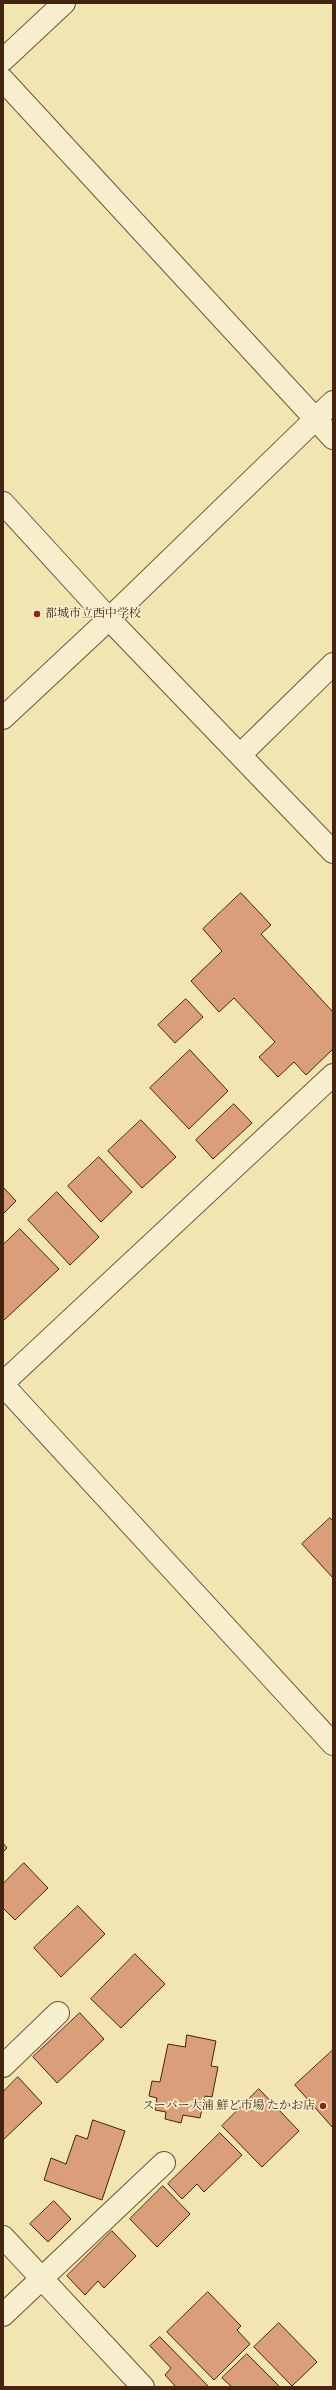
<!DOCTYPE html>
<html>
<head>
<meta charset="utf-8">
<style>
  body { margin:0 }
  #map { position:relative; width:336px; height:2390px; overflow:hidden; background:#f3e5b2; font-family:"IM FELL Great Primer",serif }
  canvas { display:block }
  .frame { position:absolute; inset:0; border:4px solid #432411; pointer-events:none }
</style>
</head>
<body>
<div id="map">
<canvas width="336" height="2390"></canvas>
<div class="frame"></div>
</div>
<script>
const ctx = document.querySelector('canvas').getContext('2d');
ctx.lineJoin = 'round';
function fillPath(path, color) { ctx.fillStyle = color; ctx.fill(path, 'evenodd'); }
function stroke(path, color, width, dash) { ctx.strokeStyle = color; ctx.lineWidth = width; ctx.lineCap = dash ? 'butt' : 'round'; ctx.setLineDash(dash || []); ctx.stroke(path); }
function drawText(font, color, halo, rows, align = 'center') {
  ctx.font = font + ' "IM FELL Great Primer","Noto Serif JP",serif'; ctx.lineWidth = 3.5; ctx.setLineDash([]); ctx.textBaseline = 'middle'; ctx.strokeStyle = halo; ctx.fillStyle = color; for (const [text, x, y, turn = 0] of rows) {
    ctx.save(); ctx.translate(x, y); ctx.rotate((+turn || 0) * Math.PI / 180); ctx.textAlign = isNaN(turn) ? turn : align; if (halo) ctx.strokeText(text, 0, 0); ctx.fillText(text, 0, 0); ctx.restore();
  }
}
const building = new Path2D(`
  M 241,893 L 271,925 L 261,934 L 333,1012 L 333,1049 L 306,1075 L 294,1062 L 278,1077 L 259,1057 L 275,1042 L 234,998 L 219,1012 L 191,981 L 222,951 L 203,929 Z
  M 186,999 L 203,1017 L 175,1043 L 158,1025 Z
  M 190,1050 L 228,1091 L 189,1129 L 150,1088 Z
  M 234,1104 L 252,1123 L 213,1159 L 196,1140 Z
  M 141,1120 L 176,1157 L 142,1188 L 108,1151 Z
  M 99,1157 L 132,1192 L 101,1222 L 68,1186 Z
  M 3,1187 L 16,1201 L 3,1214 Z
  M 57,1192 L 99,1237 L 70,1265 L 28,1220 Z
  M 20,1229 L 59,1269 L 3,1321 L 3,1245 Z
  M 330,1518 L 333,1521 L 333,1578 L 302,1544 Z
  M 3,1843 L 7,1848 L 3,1852 Z
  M 24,1863 L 48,1888 L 15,1920 L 3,1908 L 3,1884 Z
  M 78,1906 L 105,1934 L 61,1977 L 34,1948 Z
  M 135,1954 L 165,1984 L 121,2028 L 91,1999 Z
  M 80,2013 L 104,2039 L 57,2083 L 33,2057 Z
  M 187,2035 L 216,2041 L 211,2066 L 218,2067 L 212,2097 L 205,2096 L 200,2118 L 183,2115 L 181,2123 L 165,2119 L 166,2112 L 155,2110 L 157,2098 L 149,2096 L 152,2081 L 160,2082 L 168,2044 L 185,2047 Z
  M 333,2050 L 333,2128 L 295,2085 Z
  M 18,2077 L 42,2103 L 3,2140 L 3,2092 Z
  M 259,2089 L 299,2131 L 262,2167 L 222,2126 Z
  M 93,2120 L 125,2131 L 102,2200 L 44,2180 L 51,2158 L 66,2164 L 76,2135 L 87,2139 Z
  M 220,2133 L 242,2155 L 204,2192 L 197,2184 L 182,2199 L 168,2184 Z
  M 163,2186 L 190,2214 L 157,2247 L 130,2219 Z
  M 54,2201 L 71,2219 L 48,2242 L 30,2224 Z
  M 112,2231 L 136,2256 L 104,2288 L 98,2281 L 85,2295 L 67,2276 Z
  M 208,2292 L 241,2326 L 237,2330 L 250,2344 L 214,2380 L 167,2332 Z
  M 279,2323 L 317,2362 L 292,2386 L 254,2347 Z
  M 160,2337 L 208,2386 L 206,2387 L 176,2387 L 165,2375 L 171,2368 L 150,2346 Z
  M 247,2354 L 280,2387 L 232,2387 L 222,2378 Z`);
fillPath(building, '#da9f7a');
stroke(building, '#432411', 1);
const minor = new Path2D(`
  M 3,60 L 64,3
  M 3,80 L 333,438
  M 3,503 L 109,619 L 333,852
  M 3,718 L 109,619 L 333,402
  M 240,755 L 333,664
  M 3,1383 L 333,1075
  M 3,1385 L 333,1744
  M 3,2066 L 58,2013
  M 3,2237 L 143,2387
  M 3,2315 L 164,2163`);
stroke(minor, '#6f5439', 24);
stroke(minor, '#f7eecd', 22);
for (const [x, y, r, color] of [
  [37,614,4,"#8f2418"],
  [323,2106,4,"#8f2418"]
]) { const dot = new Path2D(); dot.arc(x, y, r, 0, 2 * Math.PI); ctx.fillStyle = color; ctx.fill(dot); stroke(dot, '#f7eecd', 1.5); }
drawText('12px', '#432411', '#f7eecd', [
  ["都城市立西中学校",45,614],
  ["スーパー大浦 鮮ど市場 たかお店",315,2106,"right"]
], 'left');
</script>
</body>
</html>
